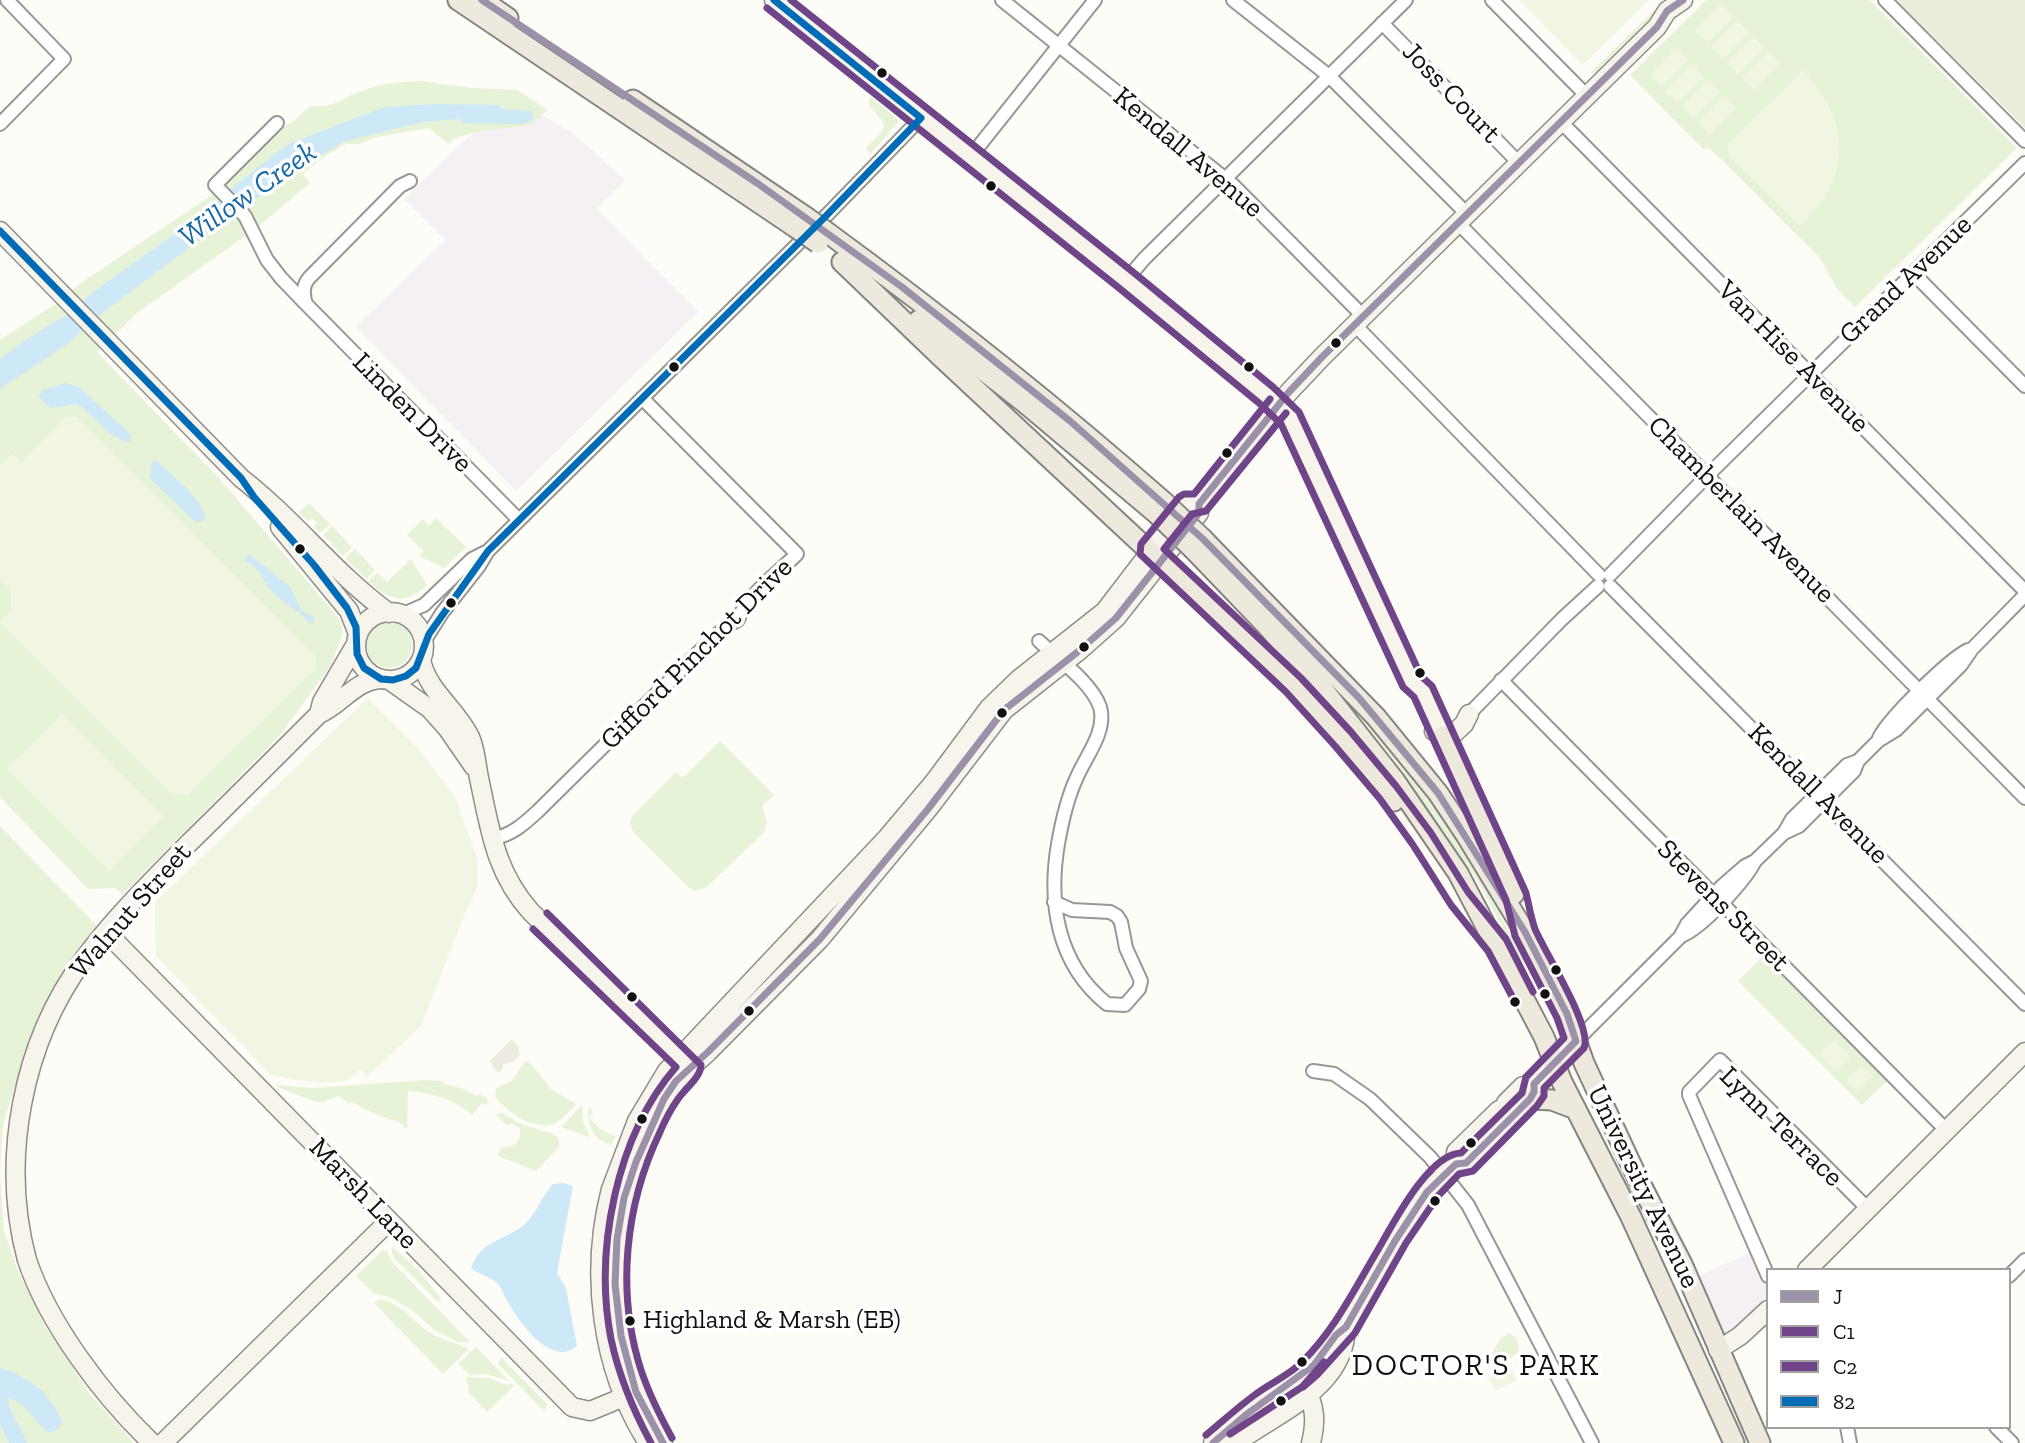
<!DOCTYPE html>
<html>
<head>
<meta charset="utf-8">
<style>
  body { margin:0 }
  #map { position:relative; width:2025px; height:1443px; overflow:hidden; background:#fdfcf7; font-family:"Zilla Slab",serif }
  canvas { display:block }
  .legend { position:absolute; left:1766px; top:1268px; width:245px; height:161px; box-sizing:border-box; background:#fff; border:2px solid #a0a0a0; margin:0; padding:9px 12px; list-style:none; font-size:21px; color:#111 }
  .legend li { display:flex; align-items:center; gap:14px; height:35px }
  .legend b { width:35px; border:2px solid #a0a0a0 }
</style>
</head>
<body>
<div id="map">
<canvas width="2025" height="1443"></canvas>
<ul class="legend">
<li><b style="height:9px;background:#9b92aa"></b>J</li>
<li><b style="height:9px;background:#704489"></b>C1</li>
<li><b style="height:9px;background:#704489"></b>C2</li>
<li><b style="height:9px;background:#006cb7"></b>82</li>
</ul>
</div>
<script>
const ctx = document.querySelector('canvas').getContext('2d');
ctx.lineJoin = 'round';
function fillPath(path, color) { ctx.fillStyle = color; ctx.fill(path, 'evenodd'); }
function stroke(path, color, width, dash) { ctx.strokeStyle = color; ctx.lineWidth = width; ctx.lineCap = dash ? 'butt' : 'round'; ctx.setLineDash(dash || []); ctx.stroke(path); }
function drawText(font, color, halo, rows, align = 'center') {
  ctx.font = font + ' "Zilla Slab",serif'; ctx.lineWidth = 7; ctx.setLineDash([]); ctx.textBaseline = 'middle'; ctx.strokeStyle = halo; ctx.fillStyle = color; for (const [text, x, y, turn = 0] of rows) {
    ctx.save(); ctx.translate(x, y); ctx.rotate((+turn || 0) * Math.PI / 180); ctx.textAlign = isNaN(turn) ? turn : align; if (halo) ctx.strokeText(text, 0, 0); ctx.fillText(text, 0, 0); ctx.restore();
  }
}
fillPath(new Path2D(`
  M 541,115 L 572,132 L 625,180 L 597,209 L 698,312 L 516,491 L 356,327 L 445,240 L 404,199 L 472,133 L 531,125 Z
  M 1756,1250 L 1768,1276 L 1768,1310 L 1718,1350 L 1689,1280 Z`), '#f5f0f3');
fillPath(new Path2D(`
  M 1706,0 L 1870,0 L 2017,148 L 1855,307 L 1838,290 L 1819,257 L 1725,163 L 1710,149 L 1703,149 L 1630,75 Z
  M 1659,6 L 1661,10 L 1595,75 L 1591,72 Z
  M 420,81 L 472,88 L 517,90 L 548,110 L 531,125 L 472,133 L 456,138 L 448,144 L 429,128 L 378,137 L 359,144 L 346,144 L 330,153 L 302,174 L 310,183 L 255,229 L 136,314 L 97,352 L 218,477 L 338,617 L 342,627 L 342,636 L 330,667 L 280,735 L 123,894 L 115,888 L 88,889 L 0,797 L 0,340 L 57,303 L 78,285 L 213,194 L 280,129 L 294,121 L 310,106 C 334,109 343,97 364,90 C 382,83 401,82 420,81 Z
  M 870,96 L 899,121 L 870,155 L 866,148 C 892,122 887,129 868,103 Z
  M 309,503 L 330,524 L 320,533 L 314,527 L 317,523 L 312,518 L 308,521 L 299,513 Z
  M 436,518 L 466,547 L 444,568 L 419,556 L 423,551 L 407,535 L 423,519 L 429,525 Z
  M 332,526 L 352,547 L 343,556 L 323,535 Z
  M 355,549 L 375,570 L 366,579 L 345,558 Z
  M 411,559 L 427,585 C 404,607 390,599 368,582 L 377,573 L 387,582 Z
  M366 645a23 23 0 1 1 46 0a23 23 0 1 1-46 0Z
  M 1289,637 L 1380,733 L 1453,828 L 1525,961 L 1521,962 L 1480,885 L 1467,865 L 1445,842 Z
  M 720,741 L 774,795 L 762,806 L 767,822 L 764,832 L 707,887 L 695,891 L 689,888 L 633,832 L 630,823 L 633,815 L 676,772 L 683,778 Z
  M 0,826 L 97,926 L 59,985 L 27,1047 L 3,1124 L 0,1174 L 4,1231 L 18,1271 L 47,1329 L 89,1393 L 134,1443 L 0,1443 Z
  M 1763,956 L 1888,1080 L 1862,1105 L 1738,981 Z
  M 526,1061 L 532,1065 L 551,1089 L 576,1104 C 570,1110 563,1119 555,1123 C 536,1133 506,1111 495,1097 L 496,1088 L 511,1081 Z
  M 424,1080 L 443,1081 L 444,1084 L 461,1088 L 477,1096 L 480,1094 L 489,1101 L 485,1106 L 482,1103 L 472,1115 C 454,1099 432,1093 408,1091 L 407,1129 L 400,1123 L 363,1109 L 355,1103 L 348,1103 L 339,1096 L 323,1102 L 315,1102 L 280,1088 L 276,1085 L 312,1088 Z
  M 582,1105 L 583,1122 L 589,1134 L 588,1137 L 561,1127 Z
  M 589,1106 L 593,1113 L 589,1117 C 597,1127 603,1132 616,1136 L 611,1145 C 594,1141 585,1123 589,1106 Z
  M 501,1112 L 519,1123 L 553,1134 L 559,1139 L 559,1147 L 536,1171 L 498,1156 L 501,1148 L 515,1145 L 520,1137 L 520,1128 L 511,1124 L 506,1125 L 496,1115 Z
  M 392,1246 L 420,1272 L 441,1299 L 438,1302 L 396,1260 L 392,1253 Z
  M 383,1250 L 387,1251 L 392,1262 L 470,1342 L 458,1342 L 434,1330 L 412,1310 L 389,1297 L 373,1293 L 356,1276 Z
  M 379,1299 C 403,1304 411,1320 429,1332 C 441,1340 458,1343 469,1349 L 443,1374 L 374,1303 Z
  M 1509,1333 L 1517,1339 L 1519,1352 L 1498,1367 L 1493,1365 L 1491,1356 L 1500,1339 Z
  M 476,1347 L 509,1381 L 486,1374 L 470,1375 L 458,1364 Z
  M 501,1357 L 547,1404 L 546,1409 L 542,1409 L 498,1364 Z
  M 466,1377 L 489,1378 L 507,1385 L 511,1383 L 514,1386 L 487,1412 L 468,1392 L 469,1390 Z`), '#e7f3d7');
fillPath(new Path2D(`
  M 1897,0 L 2025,0 L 2025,128 Z`), '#e9eedb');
fillPath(new Path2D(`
  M 1519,0 L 1649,0 L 1583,65 Z
  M 1721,4 L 1734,16 L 1707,43 L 1695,30 Z
  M 1737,20 L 1749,32 L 1723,59 L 1711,46 Z
  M 1753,36 L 1765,48 L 1738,75 L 1726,62 Z
  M 1676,48 L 1689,60 L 1662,87 L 1650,75 Z
  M 1769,51 L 1781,64 L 1754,90 L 1742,78 Z
  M 1692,64 L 1704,77 L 1678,103 L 1665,91 Z
  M 1803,70 C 1851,121 1853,178 1800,225 L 1728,155 L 1728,144 Z
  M 1708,80 L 1720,92 L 1694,119 L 1681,106 Z
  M 1724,96 L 1736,108 L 1709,134 L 1697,122 Z
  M 65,417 L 77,417 L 316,657 L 315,669 L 188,795 L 173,795 L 0,622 L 11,611 L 11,591 L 0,580 L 0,465 L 12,453 L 21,462 Z
  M 368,698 L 419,749 L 455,797 L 477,858 L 478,886 L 463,918 L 421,1026 L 367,1077 L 360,1070 C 356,1073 350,1079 346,1080 C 329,1086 287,1079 270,1074 L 156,956 L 155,902 Z
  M 62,714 L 164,817 L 109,871 L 7,768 Z
  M 1834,1040 L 1851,1057 L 1836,1072 L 1819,1055 Z
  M 1862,1065 L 1873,1076 L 1858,1092 L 1846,1080 Z
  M 1510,1367 L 1517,1380 L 1496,1391 L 1489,1378 Z`), '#f0f6e1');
fillPath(new Path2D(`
  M 512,1039 L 518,1046 L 520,1055 L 513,1062 L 503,1064 L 503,1069 L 500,1072 L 495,1071 L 490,1061 Z`), '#edebe2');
fillPath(new Path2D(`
  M 437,104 L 500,105 L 502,109 L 532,111 L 533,119 L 525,124 L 462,123 L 460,119 L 422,122 L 345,141 L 295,171 L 219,225 L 110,307 L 66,345 L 0,389 L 0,359 L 27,339 L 65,316 L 100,287 L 199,217 L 228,191 L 288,144 L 385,107 Z
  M 66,383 L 79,387 L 125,429 L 131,436 L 130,442 C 114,443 92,413 77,404 L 50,408 L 43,402 L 39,396 L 42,390 Z
  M 155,460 C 171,474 200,497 206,517 L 200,522 L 195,522 L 149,477 L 151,472 L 151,463 Z
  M 249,554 L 290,587 L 302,611 L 314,617 L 313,623 L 309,623 C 302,613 292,609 283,601 C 272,593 265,582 258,571 C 254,566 249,564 245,560 Z
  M 563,1183 L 573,1186 L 557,1273 L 566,1288 L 577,1346 C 550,1370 515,1316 504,1295 C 502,1292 501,1288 499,1285 C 493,1278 480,1274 471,1269 C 479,1243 500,1241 520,1228 C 535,1218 541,1197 553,1184 Z
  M 0,1368 C 28,1376 52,1394 62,1422 L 57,1430 L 48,1433 L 23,1406 L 9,1397 C 7,1412 22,1427 27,1443 L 9,1443 L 0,1424 Z`), '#cde8f7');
const street = new Path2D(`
  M 1002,0 L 1233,185 L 1364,317
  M 1233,0 L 1329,76 L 1467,214
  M 1492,0 L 1587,96
  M 1885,0 L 2025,141
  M 1382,23 L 1519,163
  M 1561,122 L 2025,591
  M 277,123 L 215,185 L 245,216 L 267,260 L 281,278 L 305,303
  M 0,124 L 64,59 L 7,0
  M 971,156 L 1095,0
  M 410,181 L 400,186 L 309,278 C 302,286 303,295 306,304 L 519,520
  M 1458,223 L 2025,798
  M 1913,273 L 2025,386
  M 1126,280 L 1144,259 L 1406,0
  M 1355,325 L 1599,575
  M 1610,575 L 1707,476 L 2025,163
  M 1610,586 L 2025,1004
  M 401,615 L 424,605 L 472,559 L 488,551
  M 1039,641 C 1057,658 1092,683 1100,707 C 1107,731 1086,756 1077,777 C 1067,798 1062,821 1058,844 C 1048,903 1057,964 1107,1004 L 1125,1005 L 1139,989 L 1141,981 L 1126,948 L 1121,922 L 1117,916 L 1110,912 L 1072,910 L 1054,902
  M 423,643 L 442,613 L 479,566 L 488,551 L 824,218 L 921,118
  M 1501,680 L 1947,1131
  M 1469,714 L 1562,619 L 1598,586
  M 1879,738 C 1889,718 1948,660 1968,650
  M 1784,833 L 1792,819 L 1847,765 L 1858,761 L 1878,741 L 1896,730 L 1961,665 L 1972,649 L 2025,595
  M 492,839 C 512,835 524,824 538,811 L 709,642 L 728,625 L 738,620 C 745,597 780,571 797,554 L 642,398
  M 1681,935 L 1687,924 L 1722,886 L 1745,866 L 1755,861 L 1784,833 L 1799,826 L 1854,771 L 1858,761
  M 1576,1041 L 1681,936 C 1702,928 1745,881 1755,861
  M 1313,1071 L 1334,1074 L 1370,1099 L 1430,1157 L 1468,1205 L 1592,1443
  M 1768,1276 L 1689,1095 L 1689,1092 L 1720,1060 L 1868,1209
  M 2009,1276 L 2025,1260
  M 1847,1427 L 1850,1443
  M 1996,1427 L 2012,1443`);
const secondary = new Path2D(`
  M 774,0 L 1126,280 L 1266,395 L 1290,418 L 1413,683 L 1422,690 L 1443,736
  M 0,231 L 241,478 C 294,519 334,573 389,613
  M 280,527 L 349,611 L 358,634
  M356 646a34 34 0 1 1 68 0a34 34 0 1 1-68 0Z
  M 421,660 C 428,692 456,708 470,737 C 476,751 476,763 479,778 C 490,829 495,872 531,912 L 689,1064
  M 389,680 L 430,709 L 447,728 L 474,767
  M 319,714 L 322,702 L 356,644
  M 1434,731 L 1443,736 L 1452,735 L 1464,724 L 1469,714
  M 106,932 L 572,1407 L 590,1411 L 636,1392
  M 1506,1103 L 1523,1086 L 1534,1084
  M 1514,1115 C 1524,1105 1534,1098 1534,1084 L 1576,1041
  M 1456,1164 L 1456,1152 L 1499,1110
  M 613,1184 L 637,1121 L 667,1071 L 886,839 L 934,782 L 989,708 L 1019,679 L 1105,611 L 1187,504 L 1199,504
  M 628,1186 L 654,1119 L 676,1081 L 708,1052 L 820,939 L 928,809 L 1004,710 L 1080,650 L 1116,618 L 1199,513 L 1199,504 L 1289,392 L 1322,357 L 1657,27 L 1667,11 L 1683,0
  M 611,1189 C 589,1274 601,1369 648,1443
  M 626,1192 C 603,1276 618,1369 663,1443
  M 1807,1270 L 2025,1052
  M 1718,1350 L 1740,1336 L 1768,1310
  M 1304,1387 C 1316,1405 1316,1423 1311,1443
  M 152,1443 C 103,1396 49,1325 27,1260 C 0,1160 22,1043 84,959 C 114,918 151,882 187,845 C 231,802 275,758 319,714 C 341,705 355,680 381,679
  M 163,1443 L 389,1221
  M 1213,1443 L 1261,1403 L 1306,1373 L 1346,1327 L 1395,1241 L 1427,1192 L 1456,1164 L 1466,1163 L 1508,1121
  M 1236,1443 C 1278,1412 1345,1388 1346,1327`);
const primary = new Path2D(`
  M 458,0 L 795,227
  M 482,0 L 508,18
  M 633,100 L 806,217
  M 828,233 C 944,318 1057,408 1165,503
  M 842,262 L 941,357 L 1293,685 L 1343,739 L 1394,801
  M 919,320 L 1025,403 L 1157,514
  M 1203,539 L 1376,717 L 1438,793 L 1466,835 L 1525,932 L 1567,1014 L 1584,1063 L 1637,1177 L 1682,1264 L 1760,1443
  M 1194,550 L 1266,625 L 1321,687 L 1395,781 L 1458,873 L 1544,1037 L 1562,1082 L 1631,1217 L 1734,1443
  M 1443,736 L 1514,894
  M 1530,1099 L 1552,1100 L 1576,1109`);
stroke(street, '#979795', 16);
stroke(secondary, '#8e8d8b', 21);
stroke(primary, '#858482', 23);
stroke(street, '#fffffe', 12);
stroke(secondary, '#f6f4eb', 18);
stroke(primary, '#ede9dc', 19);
const primaryBridge = new Path2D(`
  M 806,217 L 828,233
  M 795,227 L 818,243
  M 1165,503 L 1203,539
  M 1157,514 L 1194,550`);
stroke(primaryBridge, '#858482', 23, []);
stroke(primaryBridge, '#ede9dc', 19);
stroke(new Path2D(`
  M 482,0 L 757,183 L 902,287 L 1070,421 L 1203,539 L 1360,699 L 1438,793 L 1525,932 L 1567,1014 L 1576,1041 L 1534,1084 L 1534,1092 L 1530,1099 L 1466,1163 L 1456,1164 L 1427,1192 L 1395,1241 L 1346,1327 L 1336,1335 L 1314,1365 L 1247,1414 L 1213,1443
  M 663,1443 L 636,1392 L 621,1336 L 615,1284 L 617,1239 L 624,1198 L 636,1162 L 664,1099 L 676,1081 L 708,1052 L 820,939 L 928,809 L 1004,710 L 1080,650 L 1116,618 L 1199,513 L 1199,504 L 1289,392 L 1322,357 L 1657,27 L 1667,11 L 1683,0`), '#9b92aa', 7);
stroke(new Path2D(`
  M 767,8 L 1119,288 L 1259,403 L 1281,424 L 1403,687 L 1414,697 L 1506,900 L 1515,936 L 1557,1018 L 1564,1038 L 1526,1077 L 1522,1093 L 1461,1153 C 1429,1154 1394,1222 1379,1248 C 1355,1288 1335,1330 1301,1363 C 1288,1376 1270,1383 1256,1394 C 1239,1406 1223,1421 1206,1435
  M 1270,399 L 1194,494 L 1184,494 L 1179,497 L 1141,544 L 1140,554 L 1286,692 L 1335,746 L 1380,799 L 1413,845 L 1451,905 L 1488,951 L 1515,1002
  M 533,929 L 676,1067 C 616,1136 594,1251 611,1339 C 619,1376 633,1410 651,1443`), '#704489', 7);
stroke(new Path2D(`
  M 791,0 L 1133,272 L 1273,387 L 1299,412 L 1421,676 L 1432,686 L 1526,893 C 1529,905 1531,918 1535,929 C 1545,953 1593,1027 1584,1048 L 1544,1088 L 1544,1096 L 1537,1106 L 1473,1171 L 1459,1174 L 1438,1196 L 1406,1243 L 1355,1333 L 1318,1374 L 1303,1387
  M 1286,413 L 1206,511 L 1192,514 L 1164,549 L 1301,678 L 1351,732 L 1396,786 L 1431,833 L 1468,892 L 1506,939 L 1533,992
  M 547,913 L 701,1065 C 701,1077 685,1089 678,1099 C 671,1109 665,1120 660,1132 C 625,1205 616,1292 641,1370 C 649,1394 660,1416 672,1438
  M 1230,1434 L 1302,1387 L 1324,1362`), '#704489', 7);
stroke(new Path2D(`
  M 0,231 L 241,478 L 254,497 L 314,565 L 347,608 L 356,627 L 357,654 L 364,668 L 381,679 L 393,680 L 406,676 L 416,668 L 429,634 L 488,551 L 824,218 L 921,118 L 774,0`), '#006cb7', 7);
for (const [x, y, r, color] of [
  [882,73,6,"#111"],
  [991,186,6,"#111"],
  [1336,343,6,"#111"],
  [674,367,6,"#111"],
  [1249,367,6,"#111"],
  [1227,453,6,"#111"],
  [300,549,6,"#111"],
  [451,603,6,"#111"],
  [1084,647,6,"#111"],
  [1420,673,6,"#111"],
  [1002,713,6,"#111"],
  [1556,970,6,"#111"],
  [1545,994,6,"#111"],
  [632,997,6,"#111"],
  [1515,1002,6,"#111"],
  [749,1011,6,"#111"],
  [642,1119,6,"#111"],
  [1471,1143,6,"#111"],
  [1435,1201,6,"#111"],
  [630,1321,6,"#111"],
  [1302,1362,6,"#111"],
  [1281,1401,6,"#111"]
]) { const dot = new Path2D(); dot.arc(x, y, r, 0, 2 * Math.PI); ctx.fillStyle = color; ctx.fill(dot); stroke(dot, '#fff', 2.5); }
drawText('26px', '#111', '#fff', [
  ["Highland & Marsh (EB)",643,1321]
], 'left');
drawText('28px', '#111', '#fff', [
  ["Joss Court",1451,93,46],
  ["Kendall Avenue",1188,153,40],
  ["Grand Avenue",1906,280,-44],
  ["Van Hise Avenue",1793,357,45],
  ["Linden Drive",412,413,45],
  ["Chamberlain Avenue",1741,510,45],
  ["Gifford Pinchot Drive",697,654,-45],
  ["Kendall Avenue",1818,794,45],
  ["Stevens Street",1723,906,45],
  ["Walnut Street",131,911,-49],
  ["Lynn Terrace",1781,1127,44],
  ["University Avenue",1643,1187,64],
  ["Marsh Lane",363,1194,46]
]);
drawText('italic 30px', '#1768a6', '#fff', [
  ["Willow Creek",248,195,-35]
]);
ctx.letterSpacing = '2px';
drawText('30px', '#111', '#fff', [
  ["DOCTOR'S PARK",1476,1366]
]);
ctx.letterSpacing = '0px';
</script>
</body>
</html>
